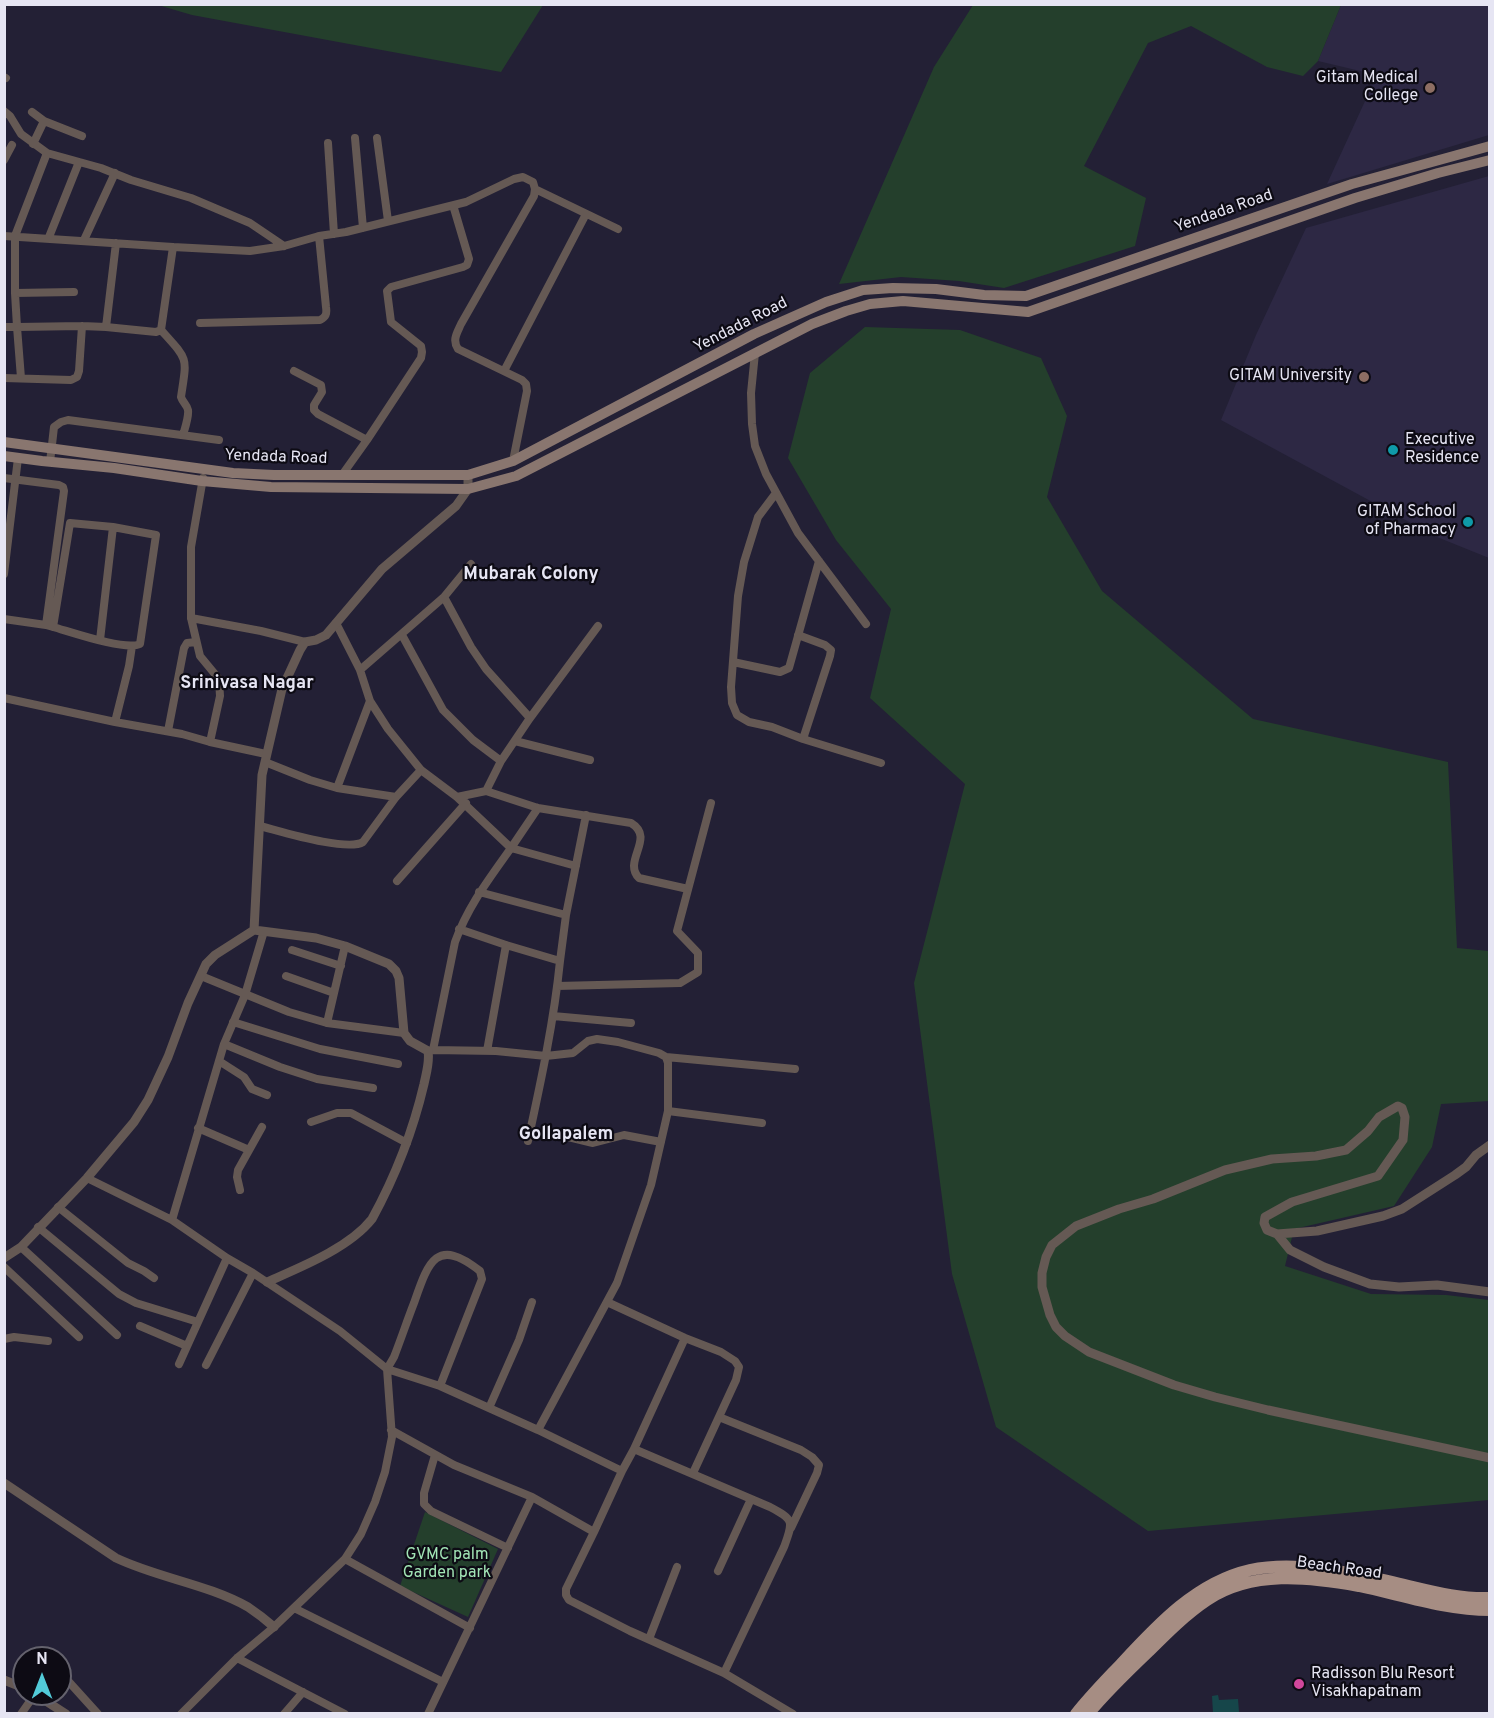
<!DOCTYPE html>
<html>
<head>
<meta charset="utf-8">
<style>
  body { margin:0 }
  #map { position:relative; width:1494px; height:1718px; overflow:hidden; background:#232035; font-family:Overpass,sans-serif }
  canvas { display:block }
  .frame { position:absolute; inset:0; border:6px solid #e6e5f3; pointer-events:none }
  .north { position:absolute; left:12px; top:1646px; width:60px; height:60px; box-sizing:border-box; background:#0d0b14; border:2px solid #64626d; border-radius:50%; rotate:0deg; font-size:16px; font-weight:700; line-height:24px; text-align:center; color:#e6e5f3 }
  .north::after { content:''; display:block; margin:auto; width:21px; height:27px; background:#52cbd9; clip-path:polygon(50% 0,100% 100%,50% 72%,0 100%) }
</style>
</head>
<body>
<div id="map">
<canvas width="1494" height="1718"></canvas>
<div class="frame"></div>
<div class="north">N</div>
</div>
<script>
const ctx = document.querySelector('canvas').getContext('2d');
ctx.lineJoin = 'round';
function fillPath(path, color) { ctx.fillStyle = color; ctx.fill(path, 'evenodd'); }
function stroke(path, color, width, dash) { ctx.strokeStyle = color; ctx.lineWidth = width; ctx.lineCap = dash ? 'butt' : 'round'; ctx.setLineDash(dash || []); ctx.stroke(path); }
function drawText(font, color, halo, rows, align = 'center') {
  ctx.font = font + ' Overpass,sans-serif'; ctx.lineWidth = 4.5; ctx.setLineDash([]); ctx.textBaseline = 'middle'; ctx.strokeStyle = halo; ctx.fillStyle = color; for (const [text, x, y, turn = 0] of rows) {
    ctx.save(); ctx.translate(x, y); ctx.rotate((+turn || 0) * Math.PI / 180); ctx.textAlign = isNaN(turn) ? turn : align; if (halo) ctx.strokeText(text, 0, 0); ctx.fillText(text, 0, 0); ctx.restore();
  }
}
fillPath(new Path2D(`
  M 1341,5 L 1489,5 L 1489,135 L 1327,184 L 1377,75 L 1318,61 Z
  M 1489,176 L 1490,176 L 1489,558 L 1437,537 L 1221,420 L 1256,335 L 1306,228 Z`), '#2d2844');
fillPath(new Path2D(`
  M 158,5 L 543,4 L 543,5 L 501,72 L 192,15 Z
  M 973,5 L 973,4 L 1341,5 L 1318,61 L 1303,76 L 1267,67 L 1191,26 L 1148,43 L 1084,166 L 1146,198 L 1135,246 L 1004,288 L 959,281 L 901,277 L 839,284 L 934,67 Z
  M 865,327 L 960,330 L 1041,358 L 1067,416 L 1047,497 L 1102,591 L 1253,719 L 1448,762 L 1457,948 L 1489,951 L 1489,1101 L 1441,1104 L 1432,1147 L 1394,1206 L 1294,1229 L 1285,1266 L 1371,1294 L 1446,1295 L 1489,1300 L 1489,1500 L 1148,1531 L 996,1427 L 952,1274 L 914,983 L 965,784 L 870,698 L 891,609 L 836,540 L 788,458 L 810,373 Z
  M 425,1512 L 498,1549 L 468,1617 L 400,1586 Z`), '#243f2c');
fillPath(new Path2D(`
  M 1218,1695 L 1219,1700 L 1238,1699 L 1239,1712 L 1213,1713 L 1212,1696 Z`), '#16464a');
stroke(new Path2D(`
  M 4,77 L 6,78
  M 4,111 L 10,116 L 21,134 L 47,153
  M 32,112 L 44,121 L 82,136
  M 355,138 L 363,228
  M 377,138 L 388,221
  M 328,143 L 334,234
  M 33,144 L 44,121
  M 4,160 L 12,145
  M 535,189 L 618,229
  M 4,236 L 173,247 L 250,251 L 284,246 L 319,236 L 346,232 L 466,202 L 514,179 L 523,177 L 533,182 L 535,189 L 534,196 L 461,324 C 457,333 452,340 458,349 L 522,380 L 526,384 L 527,391 L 513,461
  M 49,237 L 79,162
  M 84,240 L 115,173
  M 15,293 L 74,292
  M 200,323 L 320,320 C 326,317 327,314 326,307 L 319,236
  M 4,327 L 17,327 L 15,293 L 15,236 L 47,153 L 101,168 L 131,180 L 191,198 L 250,223 L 284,246
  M 106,327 L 156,332 L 161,330 L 173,247
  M 161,330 C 189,361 187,356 181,397 C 183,403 187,405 188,410 C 189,417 185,428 183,435
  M 755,353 L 751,393 L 752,424 L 755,446 L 766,474 L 798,533 L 866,624
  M 294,371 L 321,385 L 322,392 L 314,405 L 314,410 L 318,414 L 367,440 L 421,358 L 422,352 L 421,346 L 391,322 L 387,291 L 391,287 L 463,267 L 467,265 L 469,259 L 453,205
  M 504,371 L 586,214
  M 4,378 L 71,380 L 77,377 L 79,371 L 82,326
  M 21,378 L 17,327 L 82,326 L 106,327 L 116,243
  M 50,462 L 54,427 L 61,422 L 68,420 L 219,440
  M 342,475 L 367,440
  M 4,478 L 59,485 L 63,487 L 64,491 L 46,625 L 4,619
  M 203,478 L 191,547 L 191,618 L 200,656 L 219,679 L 220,696 L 210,742 L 266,754
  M 776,493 L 758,517 L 744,562 L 738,596 L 731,687 L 732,703 L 737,715 L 749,722 L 772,727 L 803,739 L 881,763
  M 4,574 L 18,458
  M 444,597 L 471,564
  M 191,618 L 261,631 L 305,642
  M 336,623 L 360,670 L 370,701 L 388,729 L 421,770
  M 46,625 L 53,627 C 71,632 125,651 140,644 L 156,535 L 113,527 L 70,523 L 53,627
  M 402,635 L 443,710 L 473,740 L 501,761
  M 798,635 L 825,645 L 831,650 L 830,656 L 803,739
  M 100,640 L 113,527
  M 733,662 L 780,672 L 789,668 L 819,561
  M 360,670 L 444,597 L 471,647 L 486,669 L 530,718 L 501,761 L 486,791
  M 4,698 L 115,722 L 182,734 L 210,742
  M 530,718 L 598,626
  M 115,722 L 129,666 L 132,646
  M 168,731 L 184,648 L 187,643 L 196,642
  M 515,741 L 590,760
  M 265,762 L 310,780 L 337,788 L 396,797
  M 337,788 L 370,701
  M 457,797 L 511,848 L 538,808
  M 260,826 C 280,831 347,852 363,842 L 396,797 L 421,770 L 457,797 L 486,791 L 538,808 L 631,823 C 656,838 622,861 639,878 L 688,889
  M 397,881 L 466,803
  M 479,892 L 566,915 L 560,961
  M 566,915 L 586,815
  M 459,929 L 506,945 L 560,961 C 554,1021 541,1081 528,1141
  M 292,950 L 341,966
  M 201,976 L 289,1012 L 327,1023 L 404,1033
  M 286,976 L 334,993
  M 557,986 L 680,983 L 698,972 L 698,953 L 677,931 L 711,803
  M 553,1016 L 631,1023
  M 233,1022 L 320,1049 L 398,1064
  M 327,1023 L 345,946
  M 224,1044 L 280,1067 L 317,1079 L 373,1088
  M 433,1050 L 455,942 C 468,906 489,879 511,848 L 576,866
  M 428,1051 L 433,1050 L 496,1051 L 546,1056 L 573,1053 L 588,1041 L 597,1039 L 618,1042 L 659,1053 L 666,1057 L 668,1063 L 668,1111 L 651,1185 L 617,1283 L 538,1430
  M 487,1051 L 506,945
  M 666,1057 L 795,1069
  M 219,1061 L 244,1077 L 252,1089 L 267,1095
  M 668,1111 L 762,1123
  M 311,1122 L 337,1113 L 351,1113 L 407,1143
  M 198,1128 L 249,1150
  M 560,1135 L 593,1143 L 624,1135 L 661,1142
  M 87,1178 L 172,1220 L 227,1258 L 253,1273 L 340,1331 L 387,1369 L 392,1437 L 385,1472 L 375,1502 L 361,1534 L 345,1559 L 274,1627 L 237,1658 L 181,1714
  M 240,1190 L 237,1177 L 238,1170 L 262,1127
  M 58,1207 L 128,1263 L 144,1271 L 154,1278
  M 172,1220 L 224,1044 L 245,995 L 264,931
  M 38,1227 L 119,1294 L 136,1303 L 198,1322
  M 21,1247 L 117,1335
  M 4,1267 L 79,1337
  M 607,1302 L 685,1338 L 721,1352 L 735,1361 L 739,1367 L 736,1380 L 693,1473
  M 140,1326 L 187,1346
  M 4,1339 L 14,1337 L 48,1341
  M 179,1364 L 227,1258
  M 206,1365 L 253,1273
  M 440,1386 L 482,1279 L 480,1271 C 436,1236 428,1263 414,1303 C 407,1321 401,1339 394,1357 L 387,1369 L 440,1386 L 538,1430 L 622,1471 L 594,1532
  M 489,1408 L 519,1340 L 532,1302
  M 719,1417 L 801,1450 L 812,1457 L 819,1465 L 817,1473 L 791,1528
  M 391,1430 L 454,1465 L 532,1497
  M 634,1449 L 770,1507 C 795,1520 793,1522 784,1547 L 724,1673
  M 435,1455 L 424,1493 L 424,1504 L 431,1511 L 508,1548
  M 622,1471 L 634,1449 L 685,1338
  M 345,1559 L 470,1628
  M 718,1571 L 751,1499
  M 294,1608 L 443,1682
  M 649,1639 L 677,1567
  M 237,1658 L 345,1714
  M 60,1672 L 98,1714
  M 21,1714 L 35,1694
  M 284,1714 L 303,1692
  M 428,1714 L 532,1497 L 594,1532 L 566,1589 L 566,1595 L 569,1600 L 630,1631 L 724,1673 L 793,1714`), '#655954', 8);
stroke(new Path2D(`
  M 254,930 L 262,775 L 282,689 L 300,650 L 305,642 L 316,640 L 326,635 L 382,569 L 456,506 L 468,489 L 468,475
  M 1490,1145 L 1476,1155 L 1466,1167 L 1455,1175 L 1402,1209 L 1383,1216 L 1317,1231 L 1277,1234 L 1267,1230 L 1264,1223 L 1265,1217 L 1292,1202 L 1378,1176 L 1403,1140 L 1405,1117 L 1402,1108 L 1398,1106 L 1379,1117 L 1368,1131 L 1346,1150 L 1316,1156 L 1272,1159 L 1225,1170 L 1153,1199 L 1119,1209 L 1076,1226 L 1052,1245 L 1046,1257 L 1042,1273 L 1042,1287 L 1050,1315 L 1056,1327 L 1065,1336 L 1089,1352 L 1174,1385 L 1215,1397 L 1268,1410 L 1490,1458
  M 1277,1234 L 1290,1250 L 1324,1267 L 1370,1284 L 1399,1287 L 1437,1285 L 1490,1292
  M 4,1258 L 21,1247 L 87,1178 L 134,1122 L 148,1100 L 168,1057 L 188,1003 L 206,964 L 215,955 L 254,930 L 316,938 L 345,946 L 389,964 L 396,971 L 399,978 L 404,1033 L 410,1041 L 428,1051 C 430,1062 426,1074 424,1084 C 413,1131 395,1177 372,1219 C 349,1248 301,1267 267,1282
  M 4,1483 L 116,1558 C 158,1578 207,1584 248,1607 C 257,1613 266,1620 274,1627
  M 4,1680 L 24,1688
  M 35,1694 L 66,1714`), '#655954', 9);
stroke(new Path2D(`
  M 4,442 L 233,473 L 274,475 L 468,475 L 513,461 L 754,334 L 826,302 L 863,290 L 893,288 L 936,289 L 984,295 L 1026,296 L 1352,184 L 1490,146
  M 4,456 L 42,461 L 114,468 L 202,481 L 271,487 L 468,489 L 516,476 L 812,324 L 846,311 L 870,304 L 903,301 L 1028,312 L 1355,198 L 1438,173 L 1490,160`), '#89766f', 10);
stroke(new Path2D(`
  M 1076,1714 C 1090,1696 1107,1679 1122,1663 C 1158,1624 1197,1582 1250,1570 C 1284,1563 1321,1568 1355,1574 C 1374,1578 1394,1582 1413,1587 C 1438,1593 1463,1599 1490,1598
  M 1088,1714 C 1107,1691 1128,1671 1149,1651 C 1167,1633 1186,1614 1207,1600 C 1252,1570 1309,1577 1359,1586 C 1402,1595 1445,1610 1490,1610`), '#a68d83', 12);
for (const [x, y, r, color] of [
  [1430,88,6,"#8d6e63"],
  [1364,377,6,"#8d6e63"],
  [1393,450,6,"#0f9aa8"],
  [1468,522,6,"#0f9aa8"],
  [1299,1684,6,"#d1479c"]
]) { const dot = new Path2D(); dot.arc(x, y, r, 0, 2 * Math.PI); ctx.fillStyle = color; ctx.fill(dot); stroke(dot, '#0d0b14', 2); }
drawText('16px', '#e6e5f3', '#0d0b14', [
  ["Gitam Medical",1418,79],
  ["College",1418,97],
  ["GITAM University",1352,377],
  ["Executive",1405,441,"left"],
  ["Residence",1405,459,"left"],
  ["GITAM School",1456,513],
  ["of Pharmacy",1456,531],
  ["Radisson Blu Resort",1311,1675,"left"],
  ["Visakhapatnam",1311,1693,"left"]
], 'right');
drawText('16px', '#e6e5f3', '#0d0b14', [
  ["Yendada Road",1224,212,-19],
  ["Yendada Road",741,326,-27],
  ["Yendada Road",276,458,2],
  ["Beach Road",1339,1569,8]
]);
drawText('16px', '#a2e5b6', '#0d0b14', [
  ["GVMC palm",447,1556],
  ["Garden park",447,1574]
]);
drawText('bold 18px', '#e6e5f3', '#0d0b14', [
  ["Mubarak Colony",531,575],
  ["Srinivasa Nagar",247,684],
  ["Gollapalem",566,1135]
]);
</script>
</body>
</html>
